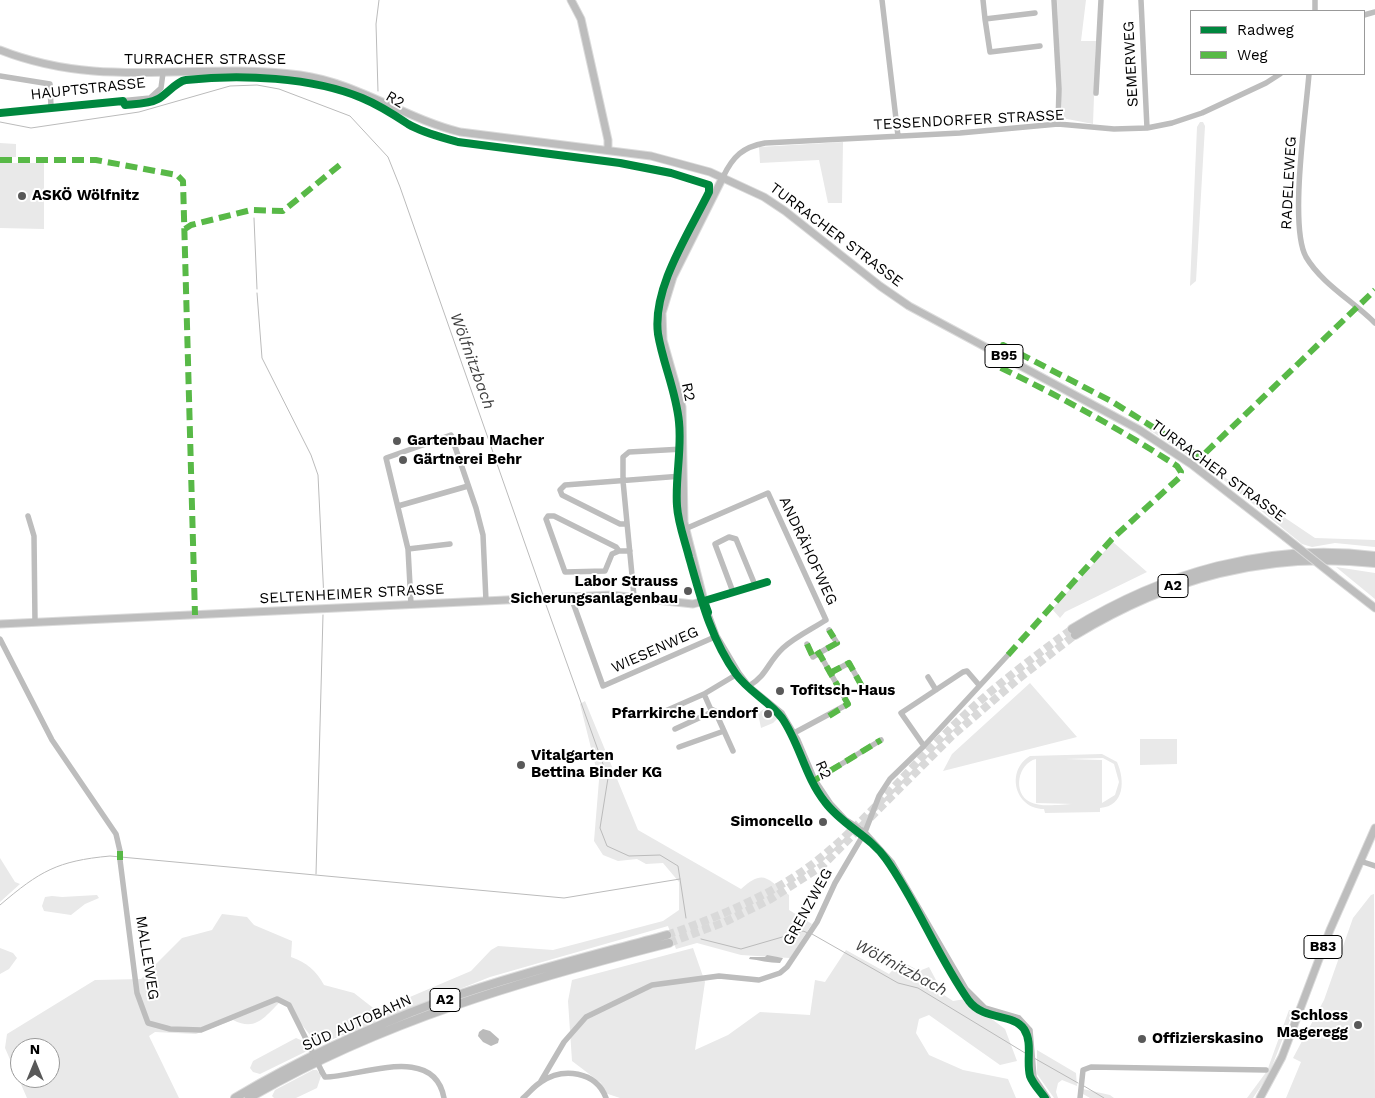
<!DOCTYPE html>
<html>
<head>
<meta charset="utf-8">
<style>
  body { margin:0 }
  #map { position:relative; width:1375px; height:1098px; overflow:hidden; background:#fff; font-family:"Work Sans",sans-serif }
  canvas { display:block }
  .legend { position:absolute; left:1190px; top:10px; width:175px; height:65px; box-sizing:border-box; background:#fff; border:1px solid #999; margin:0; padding:6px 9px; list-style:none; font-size:15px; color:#000 }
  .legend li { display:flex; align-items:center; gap:10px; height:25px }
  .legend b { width:25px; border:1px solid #999 }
  .north { position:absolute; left:10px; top:1038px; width:50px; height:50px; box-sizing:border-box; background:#fff; border:1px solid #999; border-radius:50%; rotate:0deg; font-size:14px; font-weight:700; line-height:20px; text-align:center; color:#000 }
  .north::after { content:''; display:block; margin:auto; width:18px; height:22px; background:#595959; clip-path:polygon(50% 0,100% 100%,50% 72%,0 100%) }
</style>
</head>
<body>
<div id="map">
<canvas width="1375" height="1098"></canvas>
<ul class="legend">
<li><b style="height:6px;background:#00873e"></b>Radweg</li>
<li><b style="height:6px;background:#58b947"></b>Weg</li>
</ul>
<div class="north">N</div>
</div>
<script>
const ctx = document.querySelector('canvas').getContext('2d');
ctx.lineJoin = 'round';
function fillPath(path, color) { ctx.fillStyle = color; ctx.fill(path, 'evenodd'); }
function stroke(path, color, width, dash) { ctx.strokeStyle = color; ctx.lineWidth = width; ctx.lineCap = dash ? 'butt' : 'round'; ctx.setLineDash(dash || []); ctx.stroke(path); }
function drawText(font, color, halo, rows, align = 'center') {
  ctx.font = font + ' "Work Sans",sans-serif'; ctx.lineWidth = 4; ctx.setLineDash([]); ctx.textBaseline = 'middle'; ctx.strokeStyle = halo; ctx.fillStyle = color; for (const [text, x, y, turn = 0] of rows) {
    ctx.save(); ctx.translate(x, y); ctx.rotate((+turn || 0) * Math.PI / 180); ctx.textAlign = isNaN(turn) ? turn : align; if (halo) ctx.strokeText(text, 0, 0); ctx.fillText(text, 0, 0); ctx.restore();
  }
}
fillPath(new Path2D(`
  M 1057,0 L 1086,0 L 1081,41 L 1096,41 L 1093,124 L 1062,118 Z
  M 1200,122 L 1203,122 L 1205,126 L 1196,281 L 1190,286 L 1197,127 Z
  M 843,142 L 842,203 L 828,203 L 819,160 L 760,163 L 759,147 Z
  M 0,143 L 16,144 L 16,157 L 0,157 Z
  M 0,163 L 44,163 L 44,229 L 0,228 Z
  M 1147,425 L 1315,538 L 1375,540 L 1375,547 L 1335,543 L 1312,547 L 1302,544 L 1220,477 L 1145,427 Z
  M 1113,542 L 1147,572 L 1065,612 L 1060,618 L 1052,609 Z
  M 1336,567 L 1375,573 L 1375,599 Z
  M 1030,683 L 1077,737 L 943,771 L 952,754 Z
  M 585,701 L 638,830 L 741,889 C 764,868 767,879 789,895 L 789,910 L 812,924 L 790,958 L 741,955 L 697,943 L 676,949 L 668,926 L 490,977 L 318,1045 L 282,1000 C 265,1016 257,1032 233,1020 L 196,1034 L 155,1032 L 149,1036 L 179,1098 L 27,1098 L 5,1048 L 7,1034 L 95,980 L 141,979 L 182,938 L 212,930 L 222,914 L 247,917 L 254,925 L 292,941 L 291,957 C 307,963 316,970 324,985 L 354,993 L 377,1011 L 471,971 L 491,950 L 498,946 L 553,950 L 663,921 L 679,910 L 679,882 L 663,863 L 646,864 L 637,859 L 618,861 L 603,855 L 594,841 L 599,780 L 580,704 ZM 20,1048 L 50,1048 L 50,1078 L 20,1078 Z
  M 764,709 L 773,710 L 778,718 L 773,723 L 761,728 L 758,713 Z
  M 1140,739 L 1177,739 L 1177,764 L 1140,765 Z
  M 1102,754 L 1117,762 C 1125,780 1125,806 1100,808 L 1100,812 L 1045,813 L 1044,809 C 1015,809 1005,771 1030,756 ZM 1103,758 L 1114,764 L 1119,782 L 1115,795 L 1102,803 L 1102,760 L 1065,759 ZM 1036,759 L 1036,803 L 1074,804 C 1062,804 1041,808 1030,802 C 1012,793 1018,763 1036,759 Z
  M 0,858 L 15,882 L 20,884 L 0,902 Z
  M 1374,894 L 1375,1098 L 1286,1098 L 1301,1062 L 1293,1058 L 1324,1000 L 1353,918 L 1371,895 Z
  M 52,896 L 62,897 L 97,895 L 99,898 L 85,904 L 71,915 L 44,911 L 42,906 L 45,897 Z
  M 0,948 L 13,953 L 17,958 L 9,969 L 0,974 Z
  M 693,948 L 705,982 L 695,1050 L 728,1035 L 760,1012 L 810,1015 L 815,980 L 825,982 L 846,950 L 889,974 L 901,961 L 919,971 L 929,967 L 944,995 L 953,1001 L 965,999 L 1005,1029 L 1017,1061 L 1000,1065 L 929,1015 L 919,1019 L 916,1033 L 929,1055 L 963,1070 L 1008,1079 L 1016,1098 L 620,1098 L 605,1093 L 601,1083 L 572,1061 L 568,1001 L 572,980 Z
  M 1289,1010 L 1294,1010 L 1269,1074 L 1253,1098 L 1247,1098 L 1267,1071 Z
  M 296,1038 L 303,1041 L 307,1051 L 260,1074 L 253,1072 L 250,1068 L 253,1061 Z
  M 1037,1050 L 1076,1073 L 1077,1086 L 1062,1080 L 1058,1083 L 1056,1092 L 1058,1098 L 1054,1098 L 1037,1074 Z
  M 313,1070 L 317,1070 L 321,1076 L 317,1088 L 296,1098 L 274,1098 L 272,1096 L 275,1090 Z
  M 1083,1089 L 1110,1095 L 1114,1098 L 1090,1098 L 1083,1094 Z`), '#e9e9e9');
fillPath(new Path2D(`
  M 767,955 L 783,958 L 780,963 C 769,963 759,960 749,959 L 750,957 L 765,957 Z
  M 483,1029 L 490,1031 L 499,1039 L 498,1043 L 491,1046 L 483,1042 L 478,1036 L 479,1032 Z`), '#bbb');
stroke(new Path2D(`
  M 378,91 L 376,24 L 379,0
  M 0,122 L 31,128 L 139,112 L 230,86 L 257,85 L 279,89 L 350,116 L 388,157 L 400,187 L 543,595
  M 254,218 L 257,289
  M 257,293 L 262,358 L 311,455 L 318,475 L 324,600
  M 545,602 L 608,778 L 600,828 L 607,846 L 629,856 L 660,855 L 678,866 L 686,918
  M 316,874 L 323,615
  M 0,905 C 40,871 57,861 110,856 L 564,898 L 680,879
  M 812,934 L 898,983 L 918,988 L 1030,1056
  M 701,939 L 741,949 L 803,931 L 808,933
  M 1034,1058 L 1078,1083
  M 1084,1086 L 1104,1098`), '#bbb', 1);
stroke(new Path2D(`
  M 667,935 C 720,916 775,894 819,859 C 866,821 904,774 946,733 C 984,694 1028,661 1072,629
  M 669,943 L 725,922 L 771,899 L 822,866 L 952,736 L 1017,680 L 1075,635`), '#d9d9d9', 8, [8, 4]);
const major = new Path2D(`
  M 571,0 L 581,19 L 608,140 L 608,150
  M 0,50 C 104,91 196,61 300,75 C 358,83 404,118 460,132 L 651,156 L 710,172 L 764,197 L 785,211 L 880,286 L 909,306 L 1138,429 L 1191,464 L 1285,537
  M 1334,576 L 1375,608
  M 0,624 L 611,595 L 693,604 L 704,601 L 684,522 L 682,407 L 663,340 L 662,313 L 673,277 L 723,177
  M 1260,1098 L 1282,1057 L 1330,930 L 1375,828`);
const highway = new Path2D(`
  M 1072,629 C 1163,573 1268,542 1375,556
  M 1075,635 C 1169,578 1265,551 1375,563
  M 235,1098 C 299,1060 368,1028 438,1002 C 513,975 591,956 667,935
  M 249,1098 C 379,1022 524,980 669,943`);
stroke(major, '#dbdbdb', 9);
stroke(highway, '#dbdbdb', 10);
stroke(new Path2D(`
  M 882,0 L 898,136
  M 983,0 L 985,19 L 1035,13
  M 1054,0 L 1059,89 L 1058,124
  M 1141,0 L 1147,128
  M 1315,11 L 1315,0
  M 1364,15 L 1375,12
  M 985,19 L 990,52 L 1040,46
  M 1309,74 C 1306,113 1289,226 1306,257 C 1322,284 1353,301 1375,323
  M 0,76 L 50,84 L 51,107
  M 1096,93 L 1101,0
  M 0,113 L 150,98 L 161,88 L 163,73
  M 723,177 C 733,156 743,147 765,143 L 960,133 L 1058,124 L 1114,129 L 1147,128 L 1172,123 L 1202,113 L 1266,83 L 1280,74
  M 398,506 L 468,486
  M 28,516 L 34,536 L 35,622
  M 627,524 L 620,524 L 562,495 L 560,490 L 565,485 L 682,476
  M 685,529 L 768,493 L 826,620 C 812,629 795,637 783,648 C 767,663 768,674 749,686
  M 408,549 L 450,544
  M 619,551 L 612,554 L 605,571 L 565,572 L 546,519 L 548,516 L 554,516 L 616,547 L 619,551 L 630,551
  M 767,582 L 704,601 L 717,636 L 739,673 L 749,686 L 782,713 L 798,740 L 815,780 L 831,804 L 845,819 L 865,832 L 892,862 L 966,989 L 985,1008 L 1019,1018 L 1030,1030 L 1034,1077 L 1048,1098
  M 733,592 L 715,544 L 729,537 L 736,539 L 755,585
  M 634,596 L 623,481 L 623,457 L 629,452 L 683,449
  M 571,597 L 603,686 L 717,636
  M 411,604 L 408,549 L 386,458 L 451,435 L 476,508 L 483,535 L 486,601
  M 0,639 L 52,740 L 116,834 L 120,851
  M 807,644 L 813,657 L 819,653
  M 830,673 L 849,663 L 864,690
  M 928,677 L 936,690
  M 711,709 L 715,711 L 733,751
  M 654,716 L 704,694
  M 675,729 L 712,712 L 704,694 L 739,673
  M 794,733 L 848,704 L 819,653 L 837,643 L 829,630
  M 924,746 L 901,713 L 963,672 L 967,671 L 979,685
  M 679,747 L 724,731
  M 815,780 L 881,740
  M 120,860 L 137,993 L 148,1023 L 170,1029 L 201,1030 L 277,999 L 289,1005 L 309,1045
  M 1360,861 L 1375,866
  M 322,1072 L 325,1077 C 360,1077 434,1043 444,1098
  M 541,1081 L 564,1042 L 586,1017 L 652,985 L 719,976 L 759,980 L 780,973 L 787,967 L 817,922 L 835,883 L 865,832 L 879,796 L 890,779 L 924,746 L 1008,655
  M 523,1098 C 529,1093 534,1086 541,1082 C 563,1067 596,1071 606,1098
  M 1080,1098 L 1083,1070 L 1091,1067 L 1266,1070`), '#bdbdbd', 5.5);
stroke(major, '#bdbdbd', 7);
stroke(highway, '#bdbdbd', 8);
const majorBridge = new Path2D(`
  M 1285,537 L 1334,576`);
stroke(majorBridge, '#dbdbdb', 9, []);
stroke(new Path2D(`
  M 309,1045 L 322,1072`), '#bdbdbd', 5.5);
stroke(majorBridge, '#bdbdbd', 7);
stroke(new Path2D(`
  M 0,160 L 96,160 L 177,175 L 183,181 L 195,615
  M 185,229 L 191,225 L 251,210 L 283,211 L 341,164
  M 807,644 L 813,657 L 819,653
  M 1008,655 L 1112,539 L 1180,477 L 1181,472 L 1177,466 C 1120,429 1061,397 999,367 L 1003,345 L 1111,401 L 1201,457 L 1375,290
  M 830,673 L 849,663 L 864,690
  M 829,716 L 848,704 L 819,653 L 837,643 L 829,630
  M 815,780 L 881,740
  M 120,851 L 120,860`), '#58b947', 6, [12, 6]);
stroke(new Path2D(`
  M 0,113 L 123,101 L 125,105 C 136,104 149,104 158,99 C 167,94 177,81 186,80 C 240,74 312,77 362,98 C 379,105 393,114 408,124 C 423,133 441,137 458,142 L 620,163 L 671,173 L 709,185 L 709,192 C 689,233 652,288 658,334 C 663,364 676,391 679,422 C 682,450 675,478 677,506 C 678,523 685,541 689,557 C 701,599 711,639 736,674 C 749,692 769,701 782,718 C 800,744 805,777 825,802 C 842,825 870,836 886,859 C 918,904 937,956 969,1001 C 984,1021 1013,1013 1024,1029 C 1033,1043 1026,1061 1030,1076 C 1033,1084 1040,1091 1045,1098
  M 708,612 L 704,601 L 767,582`), '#00873e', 8);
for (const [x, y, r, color] of [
  [22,196,5,"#595959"],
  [397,441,5,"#595959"],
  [403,460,5,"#595959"],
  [688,591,5,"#595959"],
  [780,691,5,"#595959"],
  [768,714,5,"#595959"],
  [521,765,5,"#595959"],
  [823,822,5,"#595959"],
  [1358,1025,5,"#595959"],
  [1142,1039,5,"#595959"]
]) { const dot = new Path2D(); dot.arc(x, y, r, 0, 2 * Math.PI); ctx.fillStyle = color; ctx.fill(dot); stroke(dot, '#fff', 2); }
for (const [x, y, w] of [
  [1004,356,38],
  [1173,586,30],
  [1323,947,38],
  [445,1000,30]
]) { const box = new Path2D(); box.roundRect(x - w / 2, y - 11.5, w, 23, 4); ctx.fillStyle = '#fff'; ctx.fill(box); stroke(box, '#000', 1); }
drawText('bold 14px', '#000', null, [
  ["B95",1004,356],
  ["A2",1173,586],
  ["B83",1323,947],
  ["A2",445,1000]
]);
drawText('15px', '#000', '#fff', [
  ["TURRACHER STRASSE",205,60],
  ["SEMERWEG",1131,64,-93],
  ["HAUPTSTRASSE",88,89,-6],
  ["R2",395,100,30],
  ["TESSENDORFER STRASSE",969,120,-3],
  ["RADELEWEG",1289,183,-87],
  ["TURRACHER STRASSE",836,235,37],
  ["R2",688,392,78],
  ["TURRACHER STRASSE",1218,471,36],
  ["ANDRÄHOFWEG",808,551,65],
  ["SELTENHEIMER STRASSE",352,594,-3],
  ["WIESENWEG",655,650,-24],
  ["R2",823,770,66],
  ["GRENZWEG",808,907,-61],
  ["MALLEWEG",147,958,81],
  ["SÜD AUTOBAHN",357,1023,-24]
]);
drawText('bold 15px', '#000', '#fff', [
  ["ASKÖ Wölfnitz",32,196],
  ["Gartenbau Macher",407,441],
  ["Gärtnerei Behr",413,460],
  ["Labor Strauss",678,582,"right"],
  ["Sicherungsanlagenbau",678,599,"right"],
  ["Tofitsch-Haus",790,691],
  ["Pfarrkirche Lendorf",758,714,"right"],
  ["Vitalgarten",531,756],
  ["Bettina Binder KG",531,773],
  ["Simoncello",813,822,"right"],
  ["Schloss",1348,1016,"right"],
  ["Mageregg",1348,1033,"right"],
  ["Offizierskasino",1152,1039]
], 'left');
drawText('italic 16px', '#3f3f3f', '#fff', [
  ["Wölfnitzbach",472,361,70],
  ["Wölfnitzbach",901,968,28]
]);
</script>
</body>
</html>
